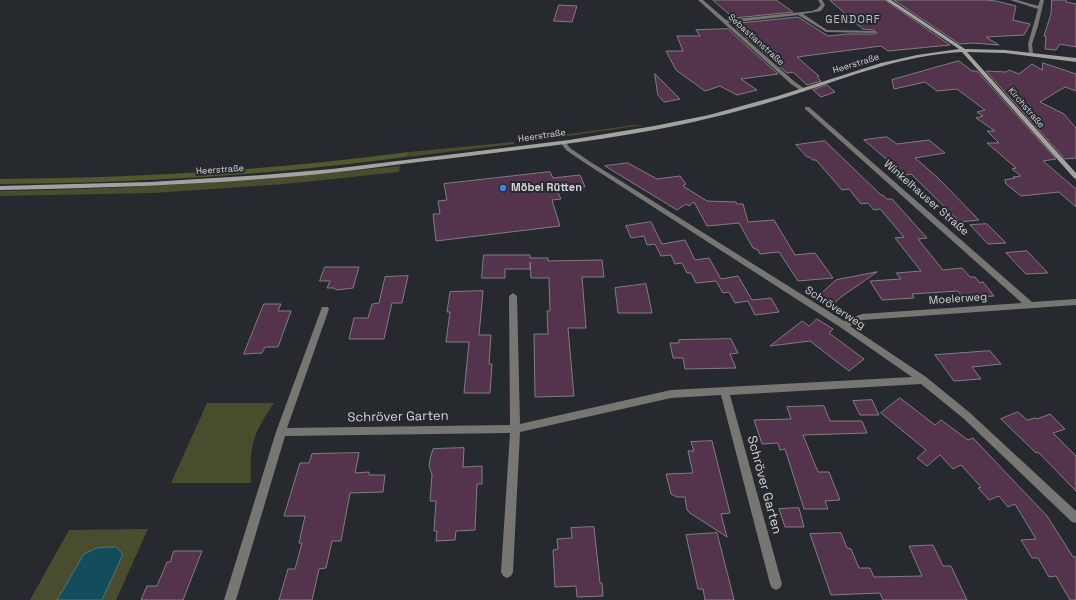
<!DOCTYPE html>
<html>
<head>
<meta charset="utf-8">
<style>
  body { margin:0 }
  canvas { display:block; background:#26292d }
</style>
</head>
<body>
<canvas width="1076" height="600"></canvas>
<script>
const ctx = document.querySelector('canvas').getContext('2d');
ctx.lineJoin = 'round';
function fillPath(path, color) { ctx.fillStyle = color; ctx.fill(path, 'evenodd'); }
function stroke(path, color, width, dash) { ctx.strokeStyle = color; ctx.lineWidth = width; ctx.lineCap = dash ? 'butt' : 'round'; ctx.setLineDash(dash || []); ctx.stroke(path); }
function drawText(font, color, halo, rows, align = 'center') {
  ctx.font = font + ' "Space Grotesk",sans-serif'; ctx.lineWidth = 4; ctx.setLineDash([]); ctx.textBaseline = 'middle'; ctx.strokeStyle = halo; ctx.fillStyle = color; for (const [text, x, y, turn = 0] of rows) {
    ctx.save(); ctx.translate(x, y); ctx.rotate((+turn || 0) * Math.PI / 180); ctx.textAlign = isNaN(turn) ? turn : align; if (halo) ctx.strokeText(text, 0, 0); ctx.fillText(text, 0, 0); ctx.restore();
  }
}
fillPath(new Path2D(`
  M 634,125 L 643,125 L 520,143 L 520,141 Z
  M 514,142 L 514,144 L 406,157 L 409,152 Z
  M 400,166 L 399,172 L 285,184 L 154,193 L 0,196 L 0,191 C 134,189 267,180 400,166 Z
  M 207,403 L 274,403 C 253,434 249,445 251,483 L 171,483 Z
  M 148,529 L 116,600 L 30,600 L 69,530 Z`), '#494d2d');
fillPath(new Path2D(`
  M 409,152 L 406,157 C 271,175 136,183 0,184 L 0,179 C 137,178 273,170 409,152 Z`), '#54582f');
const water = new Path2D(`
  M 116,547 L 123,554 L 102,600 L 57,600 L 84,554 L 97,548 Z`);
fillPath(water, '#134c5a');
stroke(water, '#4d7580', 1);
const building = new Path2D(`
  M 713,0 L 776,0 L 793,12 L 734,18 Z
  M 830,0 L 885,0 L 950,45 L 888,51 L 881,46 L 797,57 L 819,76 L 817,77 L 821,81 L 807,85 L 793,72 L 787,73 L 736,28 L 742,28 L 737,24 L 740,23 L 798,17 L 828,36 L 848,34 L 874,34 L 877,33 L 874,30 L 863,29 Z
  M 894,0 L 986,0 L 996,1 L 1016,6 L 1013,20 L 1030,24 L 1024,35 L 986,37 L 999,45 L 973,43 L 960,44 Z
  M 1052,0 L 1066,0 L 1066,2 L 1076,4 L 1076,47 L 1060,44 L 1056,50 L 1045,49 L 1046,36 L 1044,36 L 1051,14 Z
  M 559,5 L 577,6 L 572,22 L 554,21 Z
  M 728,29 L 778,74 L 741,79 L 757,90 L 737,95 L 720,86 L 705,91 L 676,70 L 666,51 L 683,51 L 677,36 L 700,36 L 696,30 Z
  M 959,61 L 972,71 L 977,71 L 1056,159 L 1043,161 L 1076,189 L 1076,207 L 1059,192 L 1021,196 L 1005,183 L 1006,182 L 1004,180 L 1015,178 L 1013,177 L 1021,176 L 1012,169 L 1016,168 L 987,143 L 999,143 L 987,131 L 995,131 L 976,118 L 983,116 L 977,112 L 985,110 L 957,89 L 937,91 L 925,82 L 894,89 L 892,80 Z
  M 1043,63 L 1076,74 L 1076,91 L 1065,87 L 1040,102 L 1064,114 L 1076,128 L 1076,158 L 1065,159 L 986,71 L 1006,72 L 1009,70 L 1019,74 L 1032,64 L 1042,70 Z
  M 655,74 L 680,99 L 665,102 L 663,101 L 658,95 Z
  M 827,85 L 835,92 L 821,97 L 813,90 Z
  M 887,137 L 897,144 L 929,140 L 945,153 L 915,158 L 937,177 L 979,220 L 960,222 L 911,174 L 905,175 L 864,140 Z
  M 825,141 L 881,195 L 883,195 L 887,199 L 892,199 L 927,238 L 918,239 L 943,270 L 962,268 L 970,277 L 975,277 L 980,283 L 983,282 L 994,296 L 963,298 L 958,291 L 912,294 L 914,298 L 882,300 L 870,281 L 901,279 L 896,273 L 921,271 L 895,238 L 904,237 L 880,209 L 874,210 L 868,203 L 861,204 L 849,189 L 842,190 L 816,160 L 813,160 L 809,157 L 807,157 L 796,145 Z
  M 628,163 L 657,179 L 680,176 L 686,184 L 683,186 L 707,201 L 736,202 L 737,204 L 743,204 L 748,222 L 774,220 L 795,255 L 815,253 L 833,278 L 798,281 L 779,252 L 760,254 L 758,250 L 753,248 L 739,223 L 707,226 L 694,202 L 689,206 L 686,204 L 677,210 L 605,166 Z
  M 550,172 L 553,178 L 580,175 L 585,187 L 557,191 L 561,199 L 552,200 L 560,226 L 436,241 L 433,214 L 440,214 L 438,201 L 447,200 L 444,184 Z
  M 651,222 L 662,244 L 685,240 L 695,260 L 709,258 L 721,279 L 738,276 L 752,300 L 771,298 L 779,312 L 755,315 L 748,301 L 735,303 L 729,292 L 723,293 L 716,281 L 696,283 L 691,273 L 687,273 L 682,263 L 675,264 L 671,255 L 661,256 L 655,244 L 647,245 L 644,236 L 631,238 L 626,226 Z
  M 987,224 L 1006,243 L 988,244 L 970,225 Z
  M 1027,251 L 1048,273 L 1026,274 L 1006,253 Z
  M 484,255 L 530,255 L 530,258 L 548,258 L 548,261 L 602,260 L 604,277 L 582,277 L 586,328 L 568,328 L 574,396 L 535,397 L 534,334 L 548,334 L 547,311 L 550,311 L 549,278 L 531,278 L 530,262 L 530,269 L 505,269 L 505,278 L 482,278 Z
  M 325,267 L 359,267 L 353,288 L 336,290 L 334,288 L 327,288 L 330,281 L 320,281 Z
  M 877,272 L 841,297 L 831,306 L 817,297 L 836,280 Z
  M 408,276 L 402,303 L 392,303 L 384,339 L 349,339 L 354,318 L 368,318 L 372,304 L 379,303 L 385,277 Z
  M 646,284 L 652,313 L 618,313 L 615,288 Z
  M 483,291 L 479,335 L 491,335 L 489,364 L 492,364 L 490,393 L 464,393 L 469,342 L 446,342 L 450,312 L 447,312 L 450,292 Z
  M 264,304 L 281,304 L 278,311 L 291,311 L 278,347 L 265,347 L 262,353 L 244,354 Z
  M 817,319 L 833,329 L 829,333 L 864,359 L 849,371 L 810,341 L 770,346 L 802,321 L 809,326 Z
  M 731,339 L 738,353 L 730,354 L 736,368 L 685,369 L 683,358 L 673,358 L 670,343 L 679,343 L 679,340 Z
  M 990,351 L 1001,364 L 972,367 L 981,379 L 954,381 L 935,355 Z
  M 900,398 L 935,425 L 941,420 L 968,440 L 973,438 L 1047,516 L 1073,557 L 1076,557 L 1076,600 L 1070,600 L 1056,576 L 1049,577 L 1038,558 L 1032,558 L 1021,540 L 1036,539 L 1015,504 L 1008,507 L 999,496 L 989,500 L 978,488 L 981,487 L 961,465 L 953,469 L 940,455 L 927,466 L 917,458 L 926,450 L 881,413 Z
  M 872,400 L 879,415 L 860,415 L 853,401 Z
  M 824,406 L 830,421 L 862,421 L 867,433 L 803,435 L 818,472 L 829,472 L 840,500 L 825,501 L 828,509 L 804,509 L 785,449 L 780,450 L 778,443 L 762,444 L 754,420 L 791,419 L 787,407 Z
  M 1018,412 L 1027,420 L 1035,418 L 1037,419 L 1050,414 L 1065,429 L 1053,433 L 1076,456 L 1076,491 L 1038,452 L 1036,453 L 1001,419 Z
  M 712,441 L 730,513 L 721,514 L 727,537 L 690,513 L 687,510 L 685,497 L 677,497 L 671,494 L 666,474 L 693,473 L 688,451 L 694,451 L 691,442 Z
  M 464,448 L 463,467 L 482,466 L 482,484 L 477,484 L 475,530 L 456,531 L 455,540 L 436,541 L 437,531 L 434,531 L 436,501 L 430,501 L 432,475 L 429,466 L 430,459 L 433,449 Z
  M 359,453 L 355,473 L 369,472 L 369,475 L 385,475 L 383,492 L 350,493 L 341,541 L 332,541 L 326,568 L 319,569 L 312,600 L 279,600 L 288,569 L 295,569 L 302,543 L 299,543 L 305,516 L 284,516 L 300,463 L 309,463 L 312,454 Z
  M 799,508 L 804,527 L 785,527 L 779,509 Z
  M 594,527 L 600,583 L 602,583 L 603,596 L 577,597 L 576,586 L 555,587 L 553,550 L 558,549 L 557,539 L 572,538 L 571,528 Z
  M 717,533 L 728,576 L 734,600 L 705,600 L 703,589 L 698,589 L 686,535 Z
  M 841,533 L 847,548 L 851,549 L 859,568 L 870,568 L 874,577 L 922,576 L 909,546 L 933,545 L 943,566 L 951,566 L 967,600 L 883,600 L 880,593 L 831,595 L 810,534 Z
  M 174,551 L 202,551 L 183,600 L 141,600 L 147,586 L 157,586 L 167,562 L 170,562 Z`);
fillPath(building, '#54334d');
stroke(building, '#827c80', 1);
fillPath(new Path2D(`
  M 698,0 L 703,0 L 726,20 L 812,11 L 817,9 L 821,5 L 818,0 L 822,0 L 825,5 L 821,11 L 803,14 L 827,30 L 874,31 L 876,32 L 874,33 L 826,32 L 798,15 L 728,23 L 795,82 L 805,89 L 805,91 L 803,92 L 791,84 Z
  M 1010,0 L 1017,0 L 1038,6 L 1040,0 L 1044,0 L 1038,26 L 1032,44 L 1033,54 L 1029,53 L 1028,44 L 1038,9 Z
  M 805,107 L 809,107 L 1032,302 L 1076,299 L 1076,305 L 863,320 L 850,326 L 926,377 L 969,412 L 1076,511 L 1076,523 L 1072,522 L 963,418 L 921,384 L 730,395 L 782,584 L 780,588 L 776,590 L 772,588 L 770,584 L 721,395 L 671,398 L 520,432 L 513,572 L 511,576 L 507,578 L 503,576 L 501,572 L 510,433 L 285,436 L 236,600 L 224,600 L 276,432 L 322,307 L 328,307 L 329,309 L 287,428 L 510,425 L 509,296 L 513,293 L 517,296 L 520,424 L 671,390 L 912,377 L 840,327 L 585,163 L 566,150 L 560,142 L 561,141 L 565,141 L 570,148 L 589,161 L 844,321 L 862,314 L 1022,303 L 805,109 Z`), '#777673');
fillPath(new Path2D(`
  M 886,0 L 891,0 L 965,49 L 1005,50 L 1076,58 L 1076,62 L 1005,53 L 967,52 L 1076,173 L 1076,179 L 1074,178 L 962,52 C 904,55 851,76 796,94 C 750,109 702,121 654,130 C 585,143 515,150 445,159 C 396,164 348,172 299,176 C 199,185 100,188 0,190 L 0,186 L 150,182 L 263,175 L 332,169 L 569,140 L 654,126 L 709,115 L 778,96 L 881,63 L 917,55 L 959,49 Z`), '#a4a29e');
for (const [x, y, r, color] of [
  [503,188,4,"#3f7fe0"]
]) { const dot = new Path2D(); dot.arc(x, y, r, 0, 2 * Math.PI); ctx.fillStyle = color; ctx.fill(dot); stroke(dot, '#26292d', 1.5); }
drawText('9px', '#d3d5d8', '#26292d', [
  ["Sebastianstraße",756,40,42],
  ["Heerstraße",856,64,-17],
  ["Kirchstraße",1026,108,49],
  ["Heerstraße",542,136,-8],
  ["Heerstraße",220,170,-4]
]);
ctx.letterSpacing = '1px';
drawText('11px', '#bcc0c5', '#26292d', [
  ["GENDORF",853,20]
]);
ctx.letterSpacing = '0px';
drawText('bold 11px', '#d3d5d8', '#26292d', [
  ["Möbel Rütten",511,188]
], 'left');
drawText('11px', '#d3d5d8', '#26292d', [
  ["Winkelhauser Straße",926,198,41],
  ["Moelerweg",958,299,-4],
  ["Schröverweg",835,308,33]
]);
drawText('13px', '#d3d5d8', '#26292d', [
  ["Schröver Garten",398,417,-1],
  ["Schröver Garten",764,485,75]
]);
</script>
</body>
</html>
